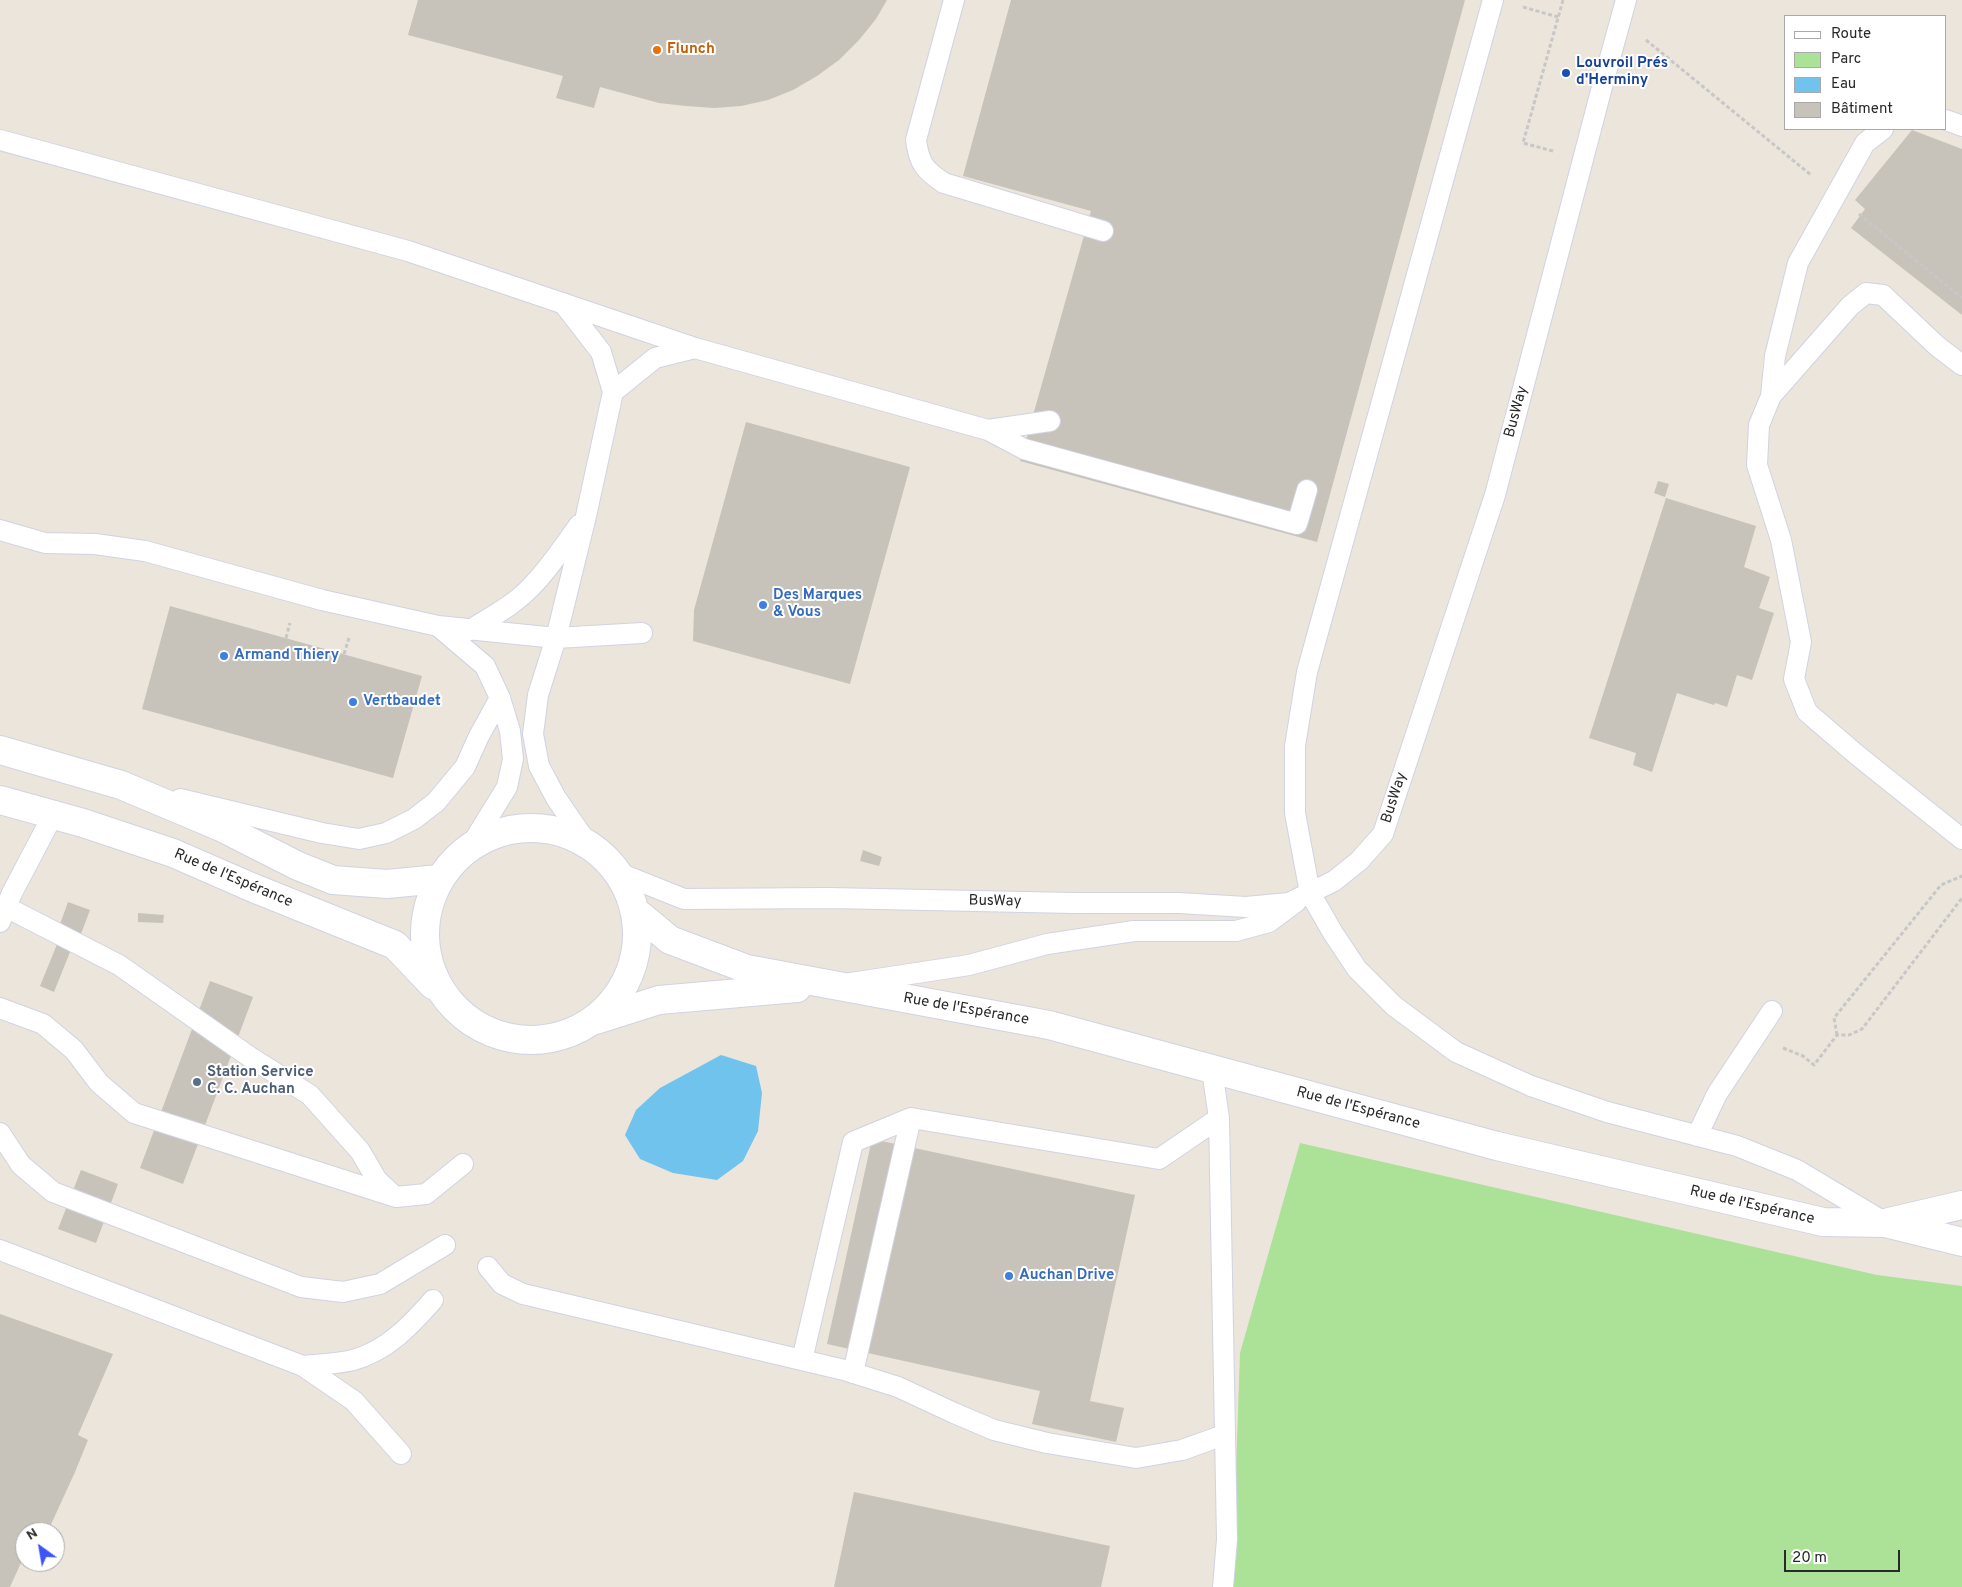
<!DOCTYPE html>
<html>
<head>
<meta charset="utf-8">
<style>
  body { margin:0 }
  #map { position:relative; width:1962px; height:1587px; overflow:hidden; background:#ebe5db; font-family:Overpass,sans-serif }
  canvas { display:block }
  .legend { position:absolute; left:1784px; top:15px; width:162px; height:115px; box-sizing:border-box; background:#fff; border:1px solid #a9a9a9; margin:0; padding:6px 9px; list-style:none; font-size:15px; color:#292929 }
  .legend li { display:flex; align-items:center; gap:10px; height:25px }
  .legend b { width:25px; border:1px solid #a9a9a9 }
  .north { position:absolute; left:15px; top:1522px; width:50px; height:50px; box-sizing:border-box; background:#fff; border:1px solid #a9a9a9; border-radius:50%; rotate:328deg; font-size:14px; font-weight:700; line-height:20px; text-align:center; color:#292929 }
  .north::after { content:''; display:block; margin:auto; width:18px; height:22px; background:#3d54f6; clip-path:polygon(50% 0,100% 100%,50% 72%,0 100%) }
  .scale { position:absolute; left:1784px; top:1550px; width:116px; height:22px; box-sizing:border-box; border:2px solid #292929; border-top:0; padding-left:6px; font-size:15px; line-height:18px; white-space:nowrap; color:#292929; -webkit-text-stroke:4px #fff; paint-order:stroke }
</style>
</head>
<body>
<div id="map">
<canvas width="1962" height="1587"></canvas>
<ul class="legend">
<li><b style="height:6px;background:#fff"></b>Route</li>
<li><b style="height:14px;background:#ace198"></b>Parc</li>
<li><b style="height:14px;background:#6fc3ec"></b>Eau</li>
<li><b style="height:14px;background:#c7c3ba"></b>Bâtiment</li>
</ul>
<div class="north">N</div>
<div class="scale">20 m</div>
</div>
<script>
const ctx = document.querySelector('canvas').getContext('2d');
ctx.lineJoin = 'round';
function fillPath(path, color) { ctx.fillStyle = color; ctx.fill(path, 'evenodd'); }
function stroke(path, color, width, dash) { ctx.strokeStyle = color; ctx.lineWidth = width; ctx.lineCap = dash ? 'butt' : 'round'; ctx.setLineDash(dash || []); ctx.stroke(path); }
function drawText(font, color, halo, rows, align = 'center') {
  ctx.font = font + ' Overpass,sans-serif'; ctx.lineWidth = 4; ctx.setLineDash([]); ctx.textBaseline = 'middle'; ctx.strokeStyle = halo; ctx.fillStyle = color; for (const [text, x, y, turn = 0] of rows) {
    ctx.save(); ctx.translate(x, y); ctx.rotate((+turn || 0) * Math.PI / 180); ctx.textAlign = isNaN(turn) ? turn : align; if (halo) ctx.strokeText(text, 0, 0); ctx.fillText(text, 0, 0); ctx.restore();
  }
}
fillPath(new Path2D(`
  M 1300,1143 L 1877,1275 L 1962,1286 L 1962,1587 L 1232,1587 L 1240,1353 Z`), '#ace198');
fillPath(new Path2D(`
  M 721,1055 L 756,1066 L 762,1093 L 758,1131 L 743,1161 L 717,1180 L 673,1173 L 640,1159 L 625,1135 L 636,1110 L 660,1088 Z`), '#6fc3ec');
fillPath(new Path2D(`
  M 418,0 L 887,0 L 876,19 L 859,40 L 839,60 L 817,76 L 793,90 L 768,100 L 741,106 L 714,108 L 686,106 L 659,103 L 600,87 L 594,108 L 556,98 L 563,76 L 408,35 Z
  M 1011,0 L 1465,0 L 1317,542 L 1020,461 L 1091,211 L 963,176 Z
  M 1912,130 L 1962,149 L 1962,315 L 1851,228 L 1865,209 L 1855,200 Z
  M 746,422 L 910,467 L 850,684 L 693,641 L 694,610 Z
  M 1658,481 L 1669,484 L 1665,497 L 1654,493 Z
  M 1666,498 L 1756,526 L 1744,567 L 1770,577 L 1759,608 L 1774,613 L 1752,680 L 1737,675 L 1727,707 L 1715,703 L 1714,705 L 1677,693 L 1652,772 L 1633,765 L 1636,753 L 1589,738 Z
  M 170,606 L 422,676 L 393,778 L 142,709 Z
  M 863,850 L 882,857 L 879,866 L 860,861 Z
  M 68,902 L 90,910 L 76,947 L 55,938 Z
  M 138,913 L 164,915 L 163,923 L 138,922 Z
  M 58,942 L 72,947 L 54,992 L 40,986 Z
  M 210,981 L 253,997 L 183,1184 L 140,1168 Z
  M 872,1139 L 1135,1195 L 1090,1401 L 1124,1408 L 1116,1442 L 1032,1424 L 1040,1391 L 827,1344 Z
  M 81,1170 L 118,1184 L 96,1243 L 58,1229 Z
  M 0,1314 L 113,1354 L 78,1435 L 88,1440 L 75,1472 L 48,1531 L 37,1526 L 35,1532 L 25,1532 L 25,1554 L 10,1587 L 0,1587 Z
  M 854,1492 L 1110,1546 L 1101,1587 L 834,1587 Z`), '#c7c3ba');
const lane = new Path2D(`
  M 954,0 L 916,140 C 919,163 924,170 944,183 L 1103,231
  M 1493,0 L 1307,672 L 1295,746 L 1295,813 L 1310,893 L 1333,933 L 1357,969 L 1394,1006 L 1456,1052 L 1531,1086 L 1607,1112 L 1737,1146 L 1797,1170 L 1884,1222
  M 1946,120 L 1962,126
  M 0,140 L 408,251 L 695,348 L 655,358 L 613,392
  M 563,303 L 601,352 L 613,392 L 586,516 L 556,638 L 538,695 L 533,734 L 539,766 L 556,798 L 587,843
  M 695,348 L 988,430
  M 1962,365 L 1937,346 L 1883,295 L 1866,293 L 1850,306 L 1771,396 L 1759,425 L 1757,465 L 1781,540 L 1801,642 L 1794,679 L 1807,712 L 1857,755 L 1962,839
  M 1771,396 L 1775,356 L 1798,263 L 1865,143 L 1883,129
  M 1050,421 L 988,430 L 1024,449 L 1297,524 L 1307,490
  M 0,530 L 45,543 L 95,544 L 145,551 L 322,600 L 438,626 L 556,638 L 642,633
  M 438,626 L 485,666 L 500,698 L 510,731 L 513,759 L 507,787 L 470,847
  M 470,630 C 491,617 514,605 531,587 C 549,569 564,546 579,525
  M 180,799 L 322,833 L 359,839 L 386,833 L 414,819 L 436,802 L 465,767 L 479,736 L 500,698
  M 619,873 L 684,899 L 829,898 L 1074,903 L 1179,903 L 1246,907 L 1289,903 L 1334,881 L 1359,861 L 1383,834 L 1495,495 L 1602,87 L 1626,0
  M 6,907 L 119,965 L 250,1057 L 310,1095 L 360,1151 L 377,1180 L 392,1194
  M 0,922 L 12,893 L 53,815
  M 851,983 L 969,965 L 1047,944 L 1134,931 L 1236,931 L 1269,922 L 1296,902
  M 0,1008 L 43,1024 L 74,1050 L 99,1083 L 134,1113 L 396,1197 L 426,1194 L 463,1164
  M 1212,1070 L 1219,1118 L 1227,1539 L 1223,1587
  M 0,1133 L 21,1165 L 53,1192 L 301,1287 L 343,1292 L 380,1284 L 445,1245
  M 1697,1136 L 1717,1094 L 1772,1011
  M 0,1250 L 303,1366
  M 488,1267 L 502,1284 L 523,1294 L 844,1370 L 898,1387 L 954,1413 L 994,1430 L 1047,1443 L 1136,1458 L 1182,1450 L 1224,1435
  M 802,1360 L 853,1142 L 911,1118 L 1159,1159 L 1219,1118
  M 853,1373 L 911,1118
  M 401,1454 L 354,1401 L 303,1366 C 319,1364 338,1364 353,1360 C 387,1351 411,1325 433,1300`);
const street = new Path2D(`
  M 0,750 L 121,785 L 221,827 L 298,866 L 333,880 L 387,884 L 439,879
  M 0,800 L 83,823 L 173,853 L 251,887 L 395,945 L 433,985
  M425 934a106 106 0 1 1 212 0a106 106 0 1 1-212 0Z
  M 635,911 L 670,940 L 747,969 L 1049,1025 L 1497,1146 L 1823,1222 L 1885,1223 L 1962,1242
  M 596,1020 L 659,1000 L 797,988
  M 1889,1222 L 1962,1205`);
stroke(lane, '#d0d3e2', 22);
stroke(street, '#d0d3e2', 30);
stroke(new Path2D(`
  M 1523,7 L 1558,17
  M 1646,40 L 1811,175
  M 1553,151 L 1523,143 L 1563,0
  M 1859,214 L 1962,298
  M 286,638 L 290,623
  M 344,654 L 349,638
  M 1837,1035 L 1834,1018 L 1941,885 L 1962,876
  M 1783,1048 L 1803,1056 L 1814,1065 L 1837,1035 L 1849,1035 L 1862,1029 L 1962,898`), '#c7c7c7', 3, [4, 2.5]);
stroke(lane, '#fff', 20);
stroke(street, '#fff', 28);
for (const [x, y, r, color] of [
  [657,50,5,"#e8710a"],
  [1566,73,5,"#1a4fb4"],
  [763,605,5,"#3f7fe0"],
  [224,656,5,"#3f7fe0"],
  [353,702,5,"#3f7fe0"],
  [197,1082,5,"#5c6f8a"],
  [1009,1276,5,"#3f7fe0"]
]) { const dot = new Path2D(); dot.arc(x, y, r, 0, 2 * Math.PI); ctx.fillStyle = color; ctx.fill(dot); stroke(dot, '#fff', 2); }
drawText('bold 15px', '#c56008', '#fff', [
  ["Flunch",667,50]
], 'left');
drawText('bold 15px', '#164399', '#fff', [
  ["Louvroil Prés",1576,64],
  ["d'Herminy",1576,81]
], 'left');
drawText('15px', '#292929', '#fff', [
  ["BusWay",1517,412,-75],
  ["BusWay",1395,798,-72],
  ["Rue de l'Espérance",233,879,23],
  ["BusWay",995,902,1],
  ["Rue de l'Espérance",966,1010,10],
  ["Rue de l'Espérance",1358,1109,15],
  ["Rue de l'Espérance",1752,1206,13]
]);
drawText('bold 15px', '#366cbe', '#fff', [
  ["Des Marques",773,596],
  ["& Vous",773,613],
  ["Armand Thiery",234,656],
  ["Vertbaudet",363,702],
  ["Auchan Drive",1019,1276]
], 'left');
drawText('bold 15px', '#4e5e75', '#fff', [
  ["Station Service",207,1073],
  ["C. C. Auchan",207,1090]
], 'left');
</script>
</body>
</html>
